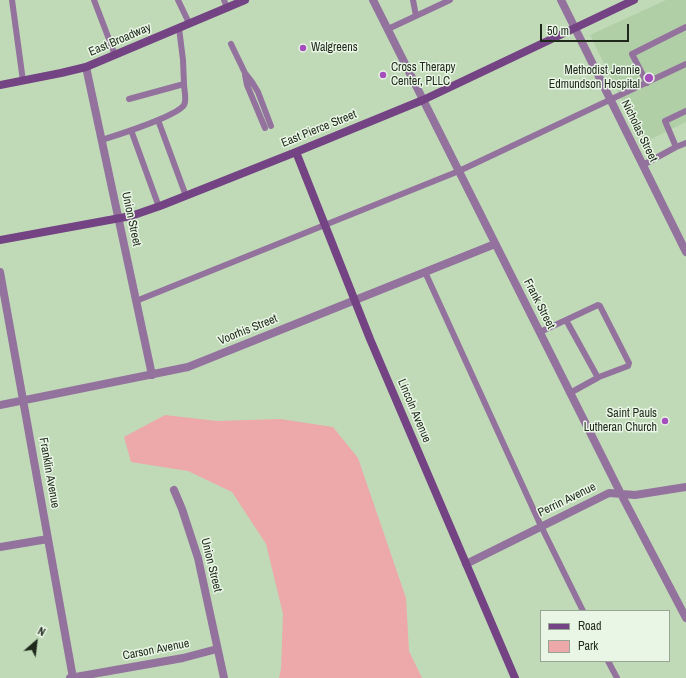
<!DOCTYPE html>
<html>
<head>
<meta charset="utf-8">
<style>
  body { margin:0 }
  #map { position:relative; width:686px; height:678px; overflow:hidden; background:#c0dab8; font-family:"Archivo Narrow",sans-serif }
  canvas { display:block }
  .legend { position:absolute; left:540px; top:610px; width:130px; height:52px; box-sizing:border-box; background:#e9f6e5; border:1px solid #98a494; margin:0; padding:5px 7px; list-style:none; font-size:12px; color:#1e281b }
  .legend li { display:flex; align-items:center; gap:8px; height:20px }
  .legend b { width:20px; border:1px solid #98a494 }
  .north { position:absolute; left:16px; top:622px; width:40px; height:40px; -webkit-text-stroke:3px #e9f6e5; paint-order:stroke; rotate:28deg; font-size:11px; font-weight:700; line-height:16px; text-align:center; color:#1e281b }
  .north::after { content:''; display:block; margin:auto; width:14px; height:18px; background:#1e281b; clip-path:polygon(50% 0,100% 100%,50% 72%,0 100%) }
  .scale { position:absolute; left:540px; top:24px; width:89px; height:18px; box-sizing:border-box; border:2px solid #1e281b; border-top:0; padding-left:5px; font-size:12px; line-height:14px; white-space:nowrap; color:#1e281b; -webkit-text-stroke:3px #e9f6e5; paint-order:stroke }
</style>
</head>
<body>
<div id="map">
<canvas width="686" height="678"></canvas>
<ul class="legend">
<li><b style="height:5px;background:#744383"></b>Road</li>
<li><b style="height:11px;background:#eda8a9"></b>Park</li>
</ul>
<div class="north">N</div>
<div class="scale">50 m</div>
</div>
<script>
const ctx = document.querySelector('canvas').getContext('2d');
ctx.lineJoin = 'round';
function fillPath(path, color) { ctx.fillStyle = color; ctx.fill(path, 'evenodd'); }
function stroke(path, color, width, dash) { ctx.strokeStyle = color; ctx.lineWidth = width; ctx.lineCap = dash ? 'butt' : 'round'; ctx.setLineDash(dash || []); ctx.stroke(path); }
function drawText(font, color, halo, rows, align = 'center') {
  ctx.font = font + ' "Archivo Narrow",sans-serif'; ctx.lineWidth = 3; ctx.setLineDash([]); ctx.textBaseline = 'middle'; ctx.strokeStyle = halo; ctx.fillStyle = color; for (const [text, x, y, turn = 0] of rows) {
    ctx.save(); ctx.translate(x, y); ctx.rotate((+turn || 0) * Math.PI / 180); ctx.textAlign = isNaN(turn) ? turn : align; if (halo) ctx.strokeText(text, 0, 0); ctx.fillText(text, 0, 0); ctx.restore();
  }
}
fillPath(new Path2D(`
  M 666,0 L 686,0 L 686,122 L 643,143 L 590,35 Z`), '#b1cfa7');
fillPath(new Path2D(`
  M 165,415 L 217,421 L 280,419 L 333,427 L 358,458 L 406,598 L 409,651 L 422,678 L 279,678 L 281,669 L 283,614 L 266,544 L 232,492 L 188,471 L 131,462 L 124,437 Z`), '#eda8a9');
stroke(new Path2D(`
  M 12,0 L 23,81
  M 94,0 L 115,55
  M 178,0 L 189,23
  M 224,0 L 227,8
  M 413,0 L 416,16
  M 388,29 L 450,0
  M 231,44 L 245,73 L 252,82 L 258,92 L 271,126
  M 245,75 L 247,85 L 265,128
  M 647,83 L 632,54 L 686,27
  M 129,99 L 184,84 L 183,60 L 179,28
  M 158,120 L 186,196
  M 131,130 L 159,207
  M 102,140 C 117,135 176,117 184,105 C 187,100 184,90 184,84
  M 676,147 L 686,143
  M 643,165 L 676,147 L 665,121 L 686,111
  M 425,272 L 541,526 L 583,611
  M 136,301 L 459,171 L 686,64
  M 540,332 L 566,320
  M 570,393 L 599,377 L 628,366 L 629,363 L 600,306 L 598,305 L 566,320 L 597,376 L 599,377
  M 608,661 L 617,678`), '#93729d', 6);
stroke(new Path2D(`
  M 373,0 L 621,494 L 686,618
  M 561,0 L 686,252
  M 86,67 L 152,375
  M 0,272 L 73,678
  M 0,405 L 188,367 L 495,244
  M 174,490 L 182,509 L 198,558 L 224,678
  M 0,547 L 48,539
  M 466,564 L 609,493 L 635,495 L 686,487
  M 70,678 L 183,658 L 217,649`), '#93729d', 8);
stroke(new Path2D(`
  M 0,85 L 61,73 L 86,67 L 245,0
  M 296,152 L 370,339 L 515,678
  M 0,240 L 131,216 L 160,206 L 296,152 L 423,100 L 634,0`), '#744383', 8);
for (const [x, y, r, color] of [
  [303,48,4,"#a54fbd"],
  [383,75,4,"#a54fbd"],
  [649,78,5,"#a54fbd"],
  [665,421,4,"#a54fbd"]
]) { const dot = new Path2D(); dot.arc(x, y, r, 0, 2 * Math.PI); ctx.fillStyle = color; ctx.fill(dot); stroke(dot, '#e9f6e5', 1.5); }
drawText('12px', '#1e281b', '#e9f6e5', [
  ["East Broadway",120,40,-23],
  ["East Pierce Street",319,129,-22],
  ["Nicholas Street",639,131,64],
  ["Union Street",131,219,78],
  ["Frank Street",539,304,63],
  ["Voorhis Street",248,330,-22],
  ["Lincoln Avenue",414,411,67],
  ["Franklin Avenue",49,473,80],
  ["Perrin Avenue",567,500,-26],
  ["Union Street",211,565,76],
  ["Carson Avenue",156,650,-11]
]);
drawText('12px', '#1e281b', '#e9f6e5', [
  ["Walgreens",311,48],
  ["Cross Therapy",391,68],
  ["Center, PLLC",391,82],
  ["Methodist Jennie",640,71,"right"],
  ["Edmundson Hospital",640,85,"right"],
  ["Saint Pauls",657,414,"right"],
  ["Lutheran Church",657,428,"right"]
], 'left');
</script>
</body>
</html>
